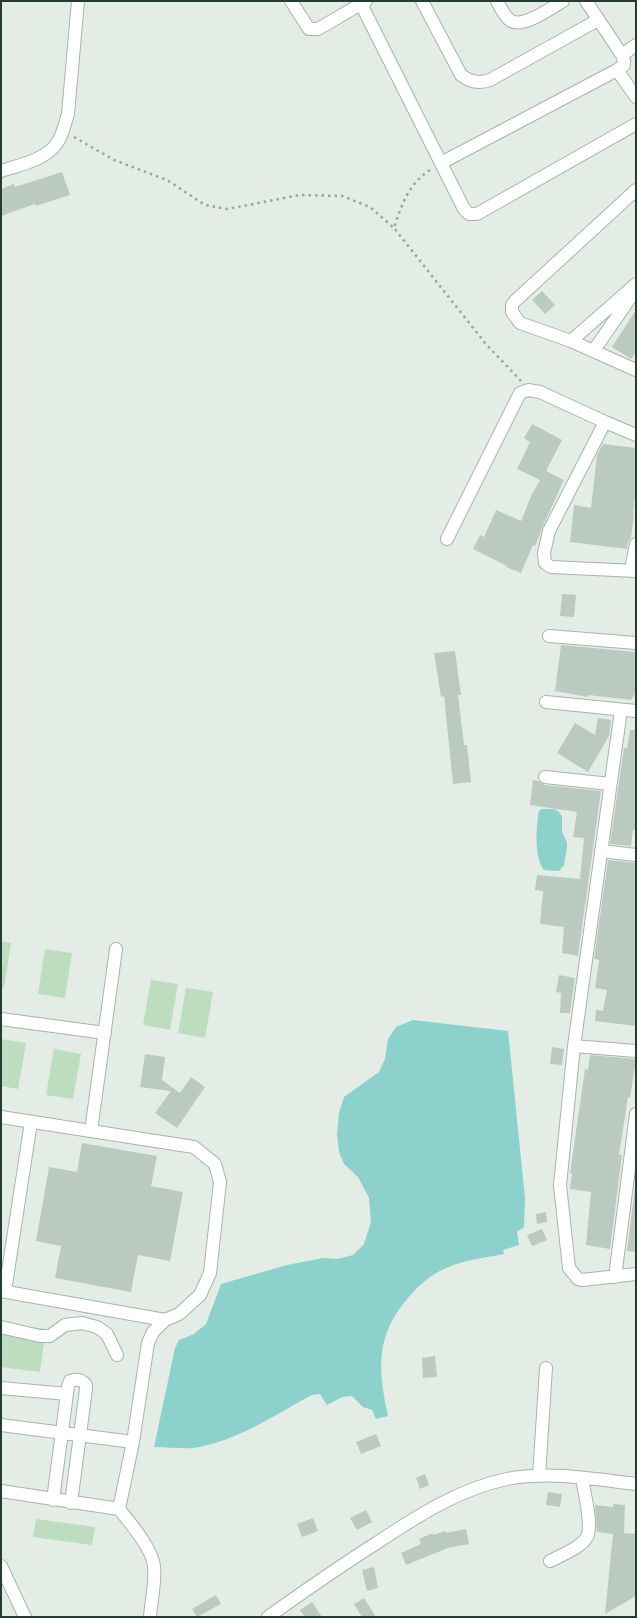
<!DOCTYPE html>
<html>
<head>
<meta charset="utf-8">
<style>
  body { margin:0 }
  #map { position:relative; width:637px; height:1618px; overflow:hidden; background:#e3ede6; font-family:Ubuntu,sans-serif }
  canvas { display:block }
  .frame { position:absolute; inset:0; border:2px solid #233e30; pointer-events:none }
</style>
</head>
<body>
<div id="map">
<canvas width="637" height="1618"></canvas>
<div class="frame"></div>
</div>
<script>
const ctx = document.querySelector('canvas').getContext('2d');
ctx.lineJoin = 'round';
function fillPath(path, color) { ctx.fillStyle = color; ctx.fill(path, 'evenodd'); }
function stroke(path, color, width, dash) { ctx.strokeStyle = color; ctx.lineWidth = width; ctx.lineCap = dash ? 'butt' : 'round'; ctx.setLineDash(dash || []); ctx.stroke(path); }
fillPath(new Path2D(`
  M 1,941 L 11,943 L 4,988 L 1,988 Z
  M 45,949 L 72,953 L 65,998 L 38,994 Z
  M 151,980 L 178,984 L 170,1030 L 143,1025 Z
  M 186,988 L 213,992 L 205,1038 L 178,1033 Z
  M 1,1039 L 26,1043 L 18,1089 L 1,1086 Z
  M 54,1049 L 81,1054 L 73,1099 L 46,1095 Z
  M 1,1323 L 46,1329 L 40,1372 L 1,1367 Z
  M 36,1519 L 95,1527 L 92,1545 L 33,1537 Z`), '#bcddbe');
fillPath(new Path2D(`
  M 542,809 L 554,809 L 558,811 L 562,816 L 562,832 L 567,842 L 567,847 L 564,865 L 559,871 L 544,870 C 534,858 536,826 539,811 Z
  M 413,1020 L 508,1031 L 525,1198 L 524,1227 L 517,1232 L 519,1245 L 503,1250 L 504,1254 C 484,1258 462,1260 444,1269 C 430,1275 418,1286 408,1298 C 375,1336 378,1369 388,1416 L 376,1419 L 372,1410 L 363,1407 L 352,1396 L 342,1397 L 327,1405 L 320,1394 L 312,1395 C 274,1415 236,1442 193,1448 C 181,1449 167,1447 154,1447 L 175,1348 L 179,1340 L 194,1334 L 206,1324 L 221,1284 L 287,1265 L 323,1258 L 338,1259 L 353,1255 L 364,1244 L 371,1222 L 369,1198 L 358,1177 L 344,1164 L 339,1152 L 337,1135 L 339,1113 L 344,1097 L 379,1072 L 385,1059 L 388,1039 L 396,1027 Z`), '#8cd1cc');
fillPath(new Path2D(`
  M 62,172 L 70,195 L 36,206 L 35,204 L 1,216 L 1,189 L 14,184 L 15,187 Z
  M 542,291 L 555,305 L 545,314 L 532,300 Z
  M 636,310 L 636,352 L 631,359 L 612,347 Z
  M 532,424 L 562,440 L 546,471 L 564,480 L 542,528 L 539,537 L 535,546 L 533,545 L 521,573 L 506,567 L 507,566 L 473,549 L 480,535 L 484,537 L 496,510 L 521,521 L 532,494 L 540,480 L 517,469 L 530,442 L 524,438 Z
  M 603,444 L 636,448 L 636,486 L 633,513 L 634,513 L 631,538 L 628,542 L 627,549 L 570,542 L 574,505 L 591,508 L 597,455 Z
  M 562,594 L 576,595 L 574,617 L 560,616 Z
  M 561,645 L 636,652 L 636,692 L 631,700 L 588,695 L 588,697 L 555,691 Z
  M 455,651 L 461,695 L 458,695 L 464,745 L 467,745 L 471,782 L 453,784 L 444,696 L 441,697 L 434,653 Z
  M 598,718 L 611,720 L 609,736 L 588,772 L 557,753 L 575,723 L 595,735 Z
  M 630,730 L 636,730 L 636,830 L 633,830 L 631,846 L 610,844 L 624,748 L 627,748 Z
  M 533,780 L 538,781 L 544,785 L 601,791 L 578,956 L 562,953 L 564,927 L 540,924 L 543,891 L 535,890 L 537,875 L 580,879 L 584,838 L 573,837 L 577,812 L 530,805 Z
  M 608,860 L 636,863 L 636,1026 L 595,1021 L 596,1010 L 603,1011 L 607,990 L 595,988 L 599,960 L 594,959 Z
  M 559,975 L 575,978 L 570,1013 L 560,1013 L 561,993 L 556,992 Z
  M 552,1047 L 564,1049 L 562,1065 L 550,1064 Z
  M 145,1054 L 165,1057 L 162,1080 L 180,1093 L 191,1077 L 205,1087 L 177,1128 L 155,1113 L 171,1091 L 140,1087 Z
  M 590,1055 L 636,1059 L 630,1098 L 628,1097 L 619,1155 L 622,1155 L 610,1249 L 586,1245 L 591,1192 L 570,1189 L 572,1173 L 570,1173 L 585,1069 L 588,1070 Z
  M 82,1143 L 157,1156 L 151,1186 L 183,1192 L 170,1261 L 138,1255 L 131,1292 L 55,1278 L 61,1246 L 36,1241 L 49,1167 L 77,1172 Z
  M 636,1180 L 636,1252 L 627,1251 Z
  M 546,1212 L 547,1222 L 537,1224 L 536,1214 Z
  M 542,1229 L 547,1240 L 532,1246 L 527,1235 Z
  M 435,1356 L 437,1377 L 423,1378 L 422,1358 Z
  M 376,1434 L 381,1446 L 361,1454 L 356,1442 Z
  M 425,1474 L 429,1485 L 420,1489 L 416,1478 Z
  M 548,1492 L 562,1494 L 560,1507 L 546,1505 Z
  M 613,1504 L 625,1505 L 624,1533 L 636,1534 L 636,1596 L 605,1614 L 613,1534 L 597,1532 L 595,1505 L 613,1507 Z
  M 366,1510 L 372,1522 L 357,1530 L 350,1518 Z
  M 313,1518 L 318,1531 L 302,1537 L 297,1524 Z
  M 466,1529 L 469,1544 L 448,1548 L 406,1565 L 401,1553 L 421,1544 L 419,1539 L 433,1533 L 433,1535 L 445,1531 L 446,1533 Z
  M 374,1567 L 378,1588 L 367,1591 L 362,1570 Z
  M 216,1595 L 221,1604 L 197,1617 L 192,1609 Z
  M 364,1598 L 376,1617 L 362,1617 L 354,1604 Z
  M 312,1602 L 322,1617 L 305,1617 L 300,1610 Z`), '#bbcac1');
const minor = new Path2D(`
  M 291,1 L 307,26 L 309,29 L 318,29 L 366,1
  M 422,1 L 461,75 C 470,82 479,84 490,80 L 598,20
  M 497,1 C 500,7 505,17 511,21 C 524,28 551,8 563,1
  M 586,1 L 622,55
  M 361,4 L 464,209 L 469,214 L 477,214 L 636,124
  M 617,70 L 636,97
  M 441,163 L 617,70 L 624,65 L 624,61 L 622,55 L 636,45
  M 1,171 C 19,165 46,160 57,143 C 63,135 65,123 68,114 L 78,1
  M 636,190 L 515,301 L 512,305 L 512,312 L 520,323 L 571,341 L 636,370
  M 571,341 L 636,284
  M 594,350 L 635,291
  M 636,435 L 605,422 L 549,531 L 544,553 L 545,563 L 551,567 L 636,571
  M 447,539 L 520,393 L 528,390 L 540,392 L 605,422
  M 631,570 L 636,544
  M 549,636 L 636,643
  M 546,702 L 636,711
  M 621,710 L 574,1046 L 560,1185 L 569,1268 L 578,1279 L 582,1280 L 636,1274
  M 545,777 L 610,784
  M 601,851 L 636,855
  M 1,1019 L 105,1033
  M 574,1046 L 636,1051
  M 1,1117 L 194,1147 L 215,1164 L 220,1182 L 210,1273 L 200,1295 L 179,1314 L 165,1320 L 153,1332 L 148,1343 L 133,1442 L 119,1509
  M 91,1131 L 116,949
  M 615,1277 L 636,1114
  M 1,1291 L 165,1320
  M 5,1291 L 31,1122
  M 1,1327 L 40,1336 L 50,1336 L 65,1325 L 82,1323 L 97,1327 L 107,1334 L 117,1355
  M 1,1388 L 67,1394
  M 1,1425 L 133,1442
  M 539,1476 L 546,1368
  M 1,1491 L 119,1509 C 130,1523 152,1548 154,1566 C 156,1581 151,1601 150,1617
  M 53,1500 L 68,1386 L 70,1381 C 78,1379 81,1379 86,1385 L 86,1389 L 71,1503
  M 550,1561 C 561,1555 581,1548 587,1537 C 593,1525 584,1492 582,1478
  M 1,1566 L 25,1617
  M 268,1617 C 303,1592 339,1567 375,1544 C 416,1517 458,1489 507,1479 C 549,1471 594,1479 636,1484`);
stroke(minor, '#a6b5ac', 14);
stroke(new Path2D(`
  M 74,137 L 114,160 L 167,180 L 205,205 L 227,209 L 300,195 L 342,196 L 370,207 L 394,228
  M 430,170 C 409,183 401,206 394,228 L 485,343 L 521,381`), '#84b098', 2.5, [2.5, 4]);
stroke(minor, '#fff', 12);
</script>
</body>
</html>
